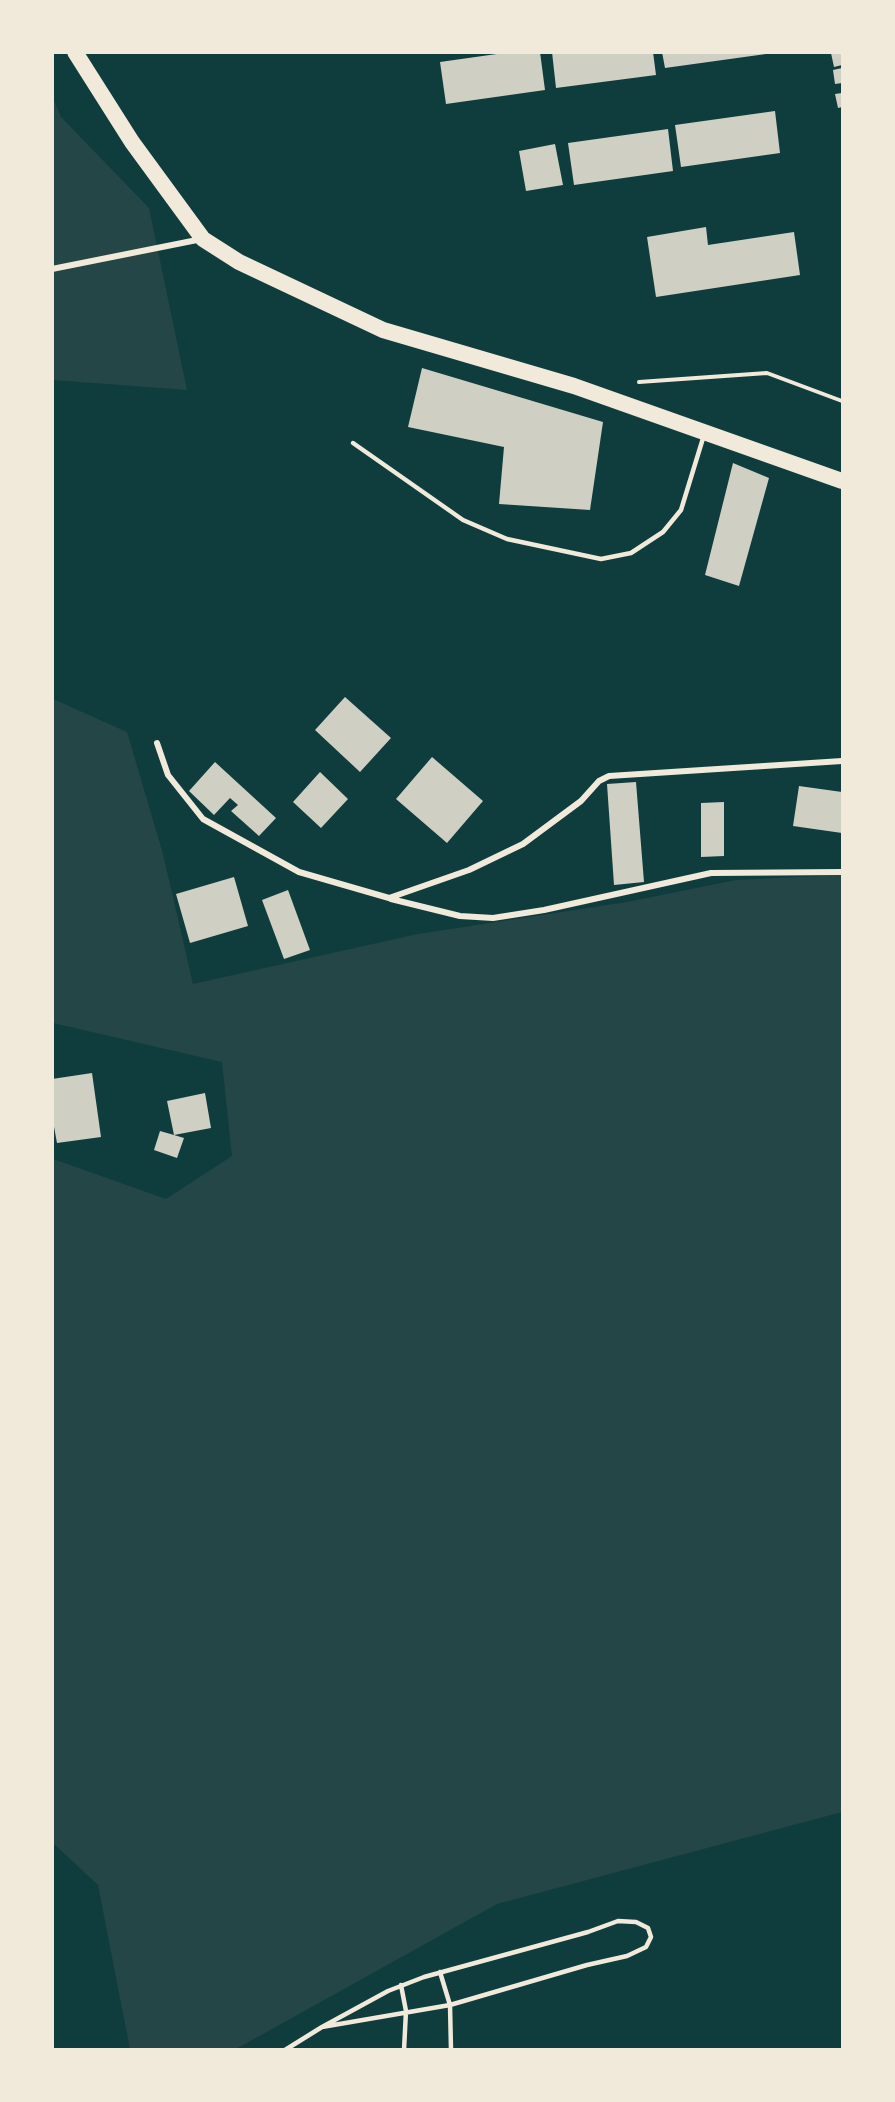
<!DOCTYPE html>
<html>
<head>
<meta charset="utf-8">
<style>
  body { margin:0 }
  #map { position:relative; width:895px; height:2102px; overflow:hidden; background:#0f3d3e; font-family:"Alegreya Sans",sans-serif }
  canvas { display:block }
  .frame { position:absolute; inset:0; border:54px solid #f1e9da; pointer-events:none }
</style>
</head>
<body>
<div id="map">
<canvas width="895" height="2102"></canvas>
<div class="frame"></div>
</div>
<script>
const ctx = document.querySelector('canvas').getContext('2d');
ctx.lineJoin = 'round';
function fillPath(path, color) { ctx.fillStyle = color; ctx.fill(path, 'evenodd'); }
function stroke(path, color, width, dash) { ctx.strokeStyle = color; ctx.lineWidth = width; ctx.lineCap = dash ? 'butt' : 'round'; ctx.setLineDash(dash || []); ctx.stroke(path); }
fillPath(new Path2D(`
  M 52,96 L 61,117 L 149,208 L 187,390 L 53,380 Z
  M 53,699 L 127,732 L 163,854 L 193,984 L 418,934 L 627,902 L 736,880 L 842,875 L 842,1812 L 497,1904 L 236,2049 L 130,2049 L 98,1885 L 53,1843 L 53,1159 L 166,1199 L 232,1156 L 222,1062 L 53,1023 Z`), '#244646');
fillPath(new Path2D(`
  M 511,52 L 540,52 L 545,90 L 446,104 L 440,62 Z
  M 552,52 L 653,52 L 656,75 L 556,88 Z
  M 662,52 L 766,52 L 766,54 L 665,68 Z
  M 833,52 L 842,52 L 842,65 L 834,67 L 831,53 Z
  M 842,68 L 842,83 L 835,84 L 833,70 Z
  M 842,93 L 842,107 L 838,108 L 835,94 Z
  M 775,111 L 780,153 L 681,167 L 675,125 Z
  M 668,129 L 673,171 L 574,185 L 568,143 Z
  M 555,144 L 563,185 L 526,191 L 519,151 Z
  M 706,227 L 708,245 L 794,232 L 800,275 L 656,297 L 647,237 Z
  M 422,368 L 603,422 L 590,510 L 499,504 L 504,447 L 408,427 Z
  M 733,463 L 769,478 L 739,586 L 705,575 Z
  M 345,697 L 391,738 L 360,772 L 315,730 Z
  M 432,757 L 483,801 L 447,843 L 396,799 Z
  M 215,762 L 276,818 L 259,836 L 231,811 L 238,805 L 230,798 L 214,815 L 189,791 Z
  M 320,772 L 348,799 L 321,828 L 293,802 Z
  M 636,782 L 644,882 L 614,885 L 607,784 Z
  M 799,786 L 842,792 L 842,833 L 793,826 Z
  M 724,802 L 724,856 L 701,857 L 701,803 Z
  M 234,877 L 248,926 L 190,943 L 176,894 Z
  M 288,890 L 310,950 L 284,959 L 262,900 Z
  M 92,1073 L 101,1137 L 57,1143 L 52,1116 L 52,1079 Z
  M 205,1093 L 211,1128 L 174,1135 L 184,1138 L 177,1158 L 154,1150 L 160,1131 L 174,1135 L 167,1101 Z`), '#cfcfc3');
stroke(new Path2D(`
  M 639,382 L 767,373 L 842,401`), '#f1e9da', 4);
stroke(new Path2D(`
  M 353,443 L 463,520 L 507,539 L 601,559 L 631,553 L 663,532 L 681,510 L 704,435
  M 440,1972 L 450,2005 L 451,2050
  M 401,1985 L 406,2011 L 404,2050
  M 285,2050 L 322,2027 L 388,1991 L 424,1977 L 588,1932 L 618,1921 L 636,1922 L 648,1928 L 651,1937 L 646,1947 L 627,1956 L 587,1965 L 450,2005 L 322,2027`), '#f1e9da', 4.5);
stroke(new Path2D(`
  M 52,269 L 202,239
  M 157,743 L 168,775 L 203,819 L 299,872 L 389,898 L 469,870 L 523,844 L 581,801 L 599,781 L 609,776 L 842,761
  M 391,899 L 460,916 L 493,918 L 544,910 L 711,873 L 842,872`), '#f1e9da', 6);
stroke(new Path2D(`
  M 75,52 L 132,142 L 203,239 L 239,262 L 383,330 L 574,386 L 842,481`), '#f1e9da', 16);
</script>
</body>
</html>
